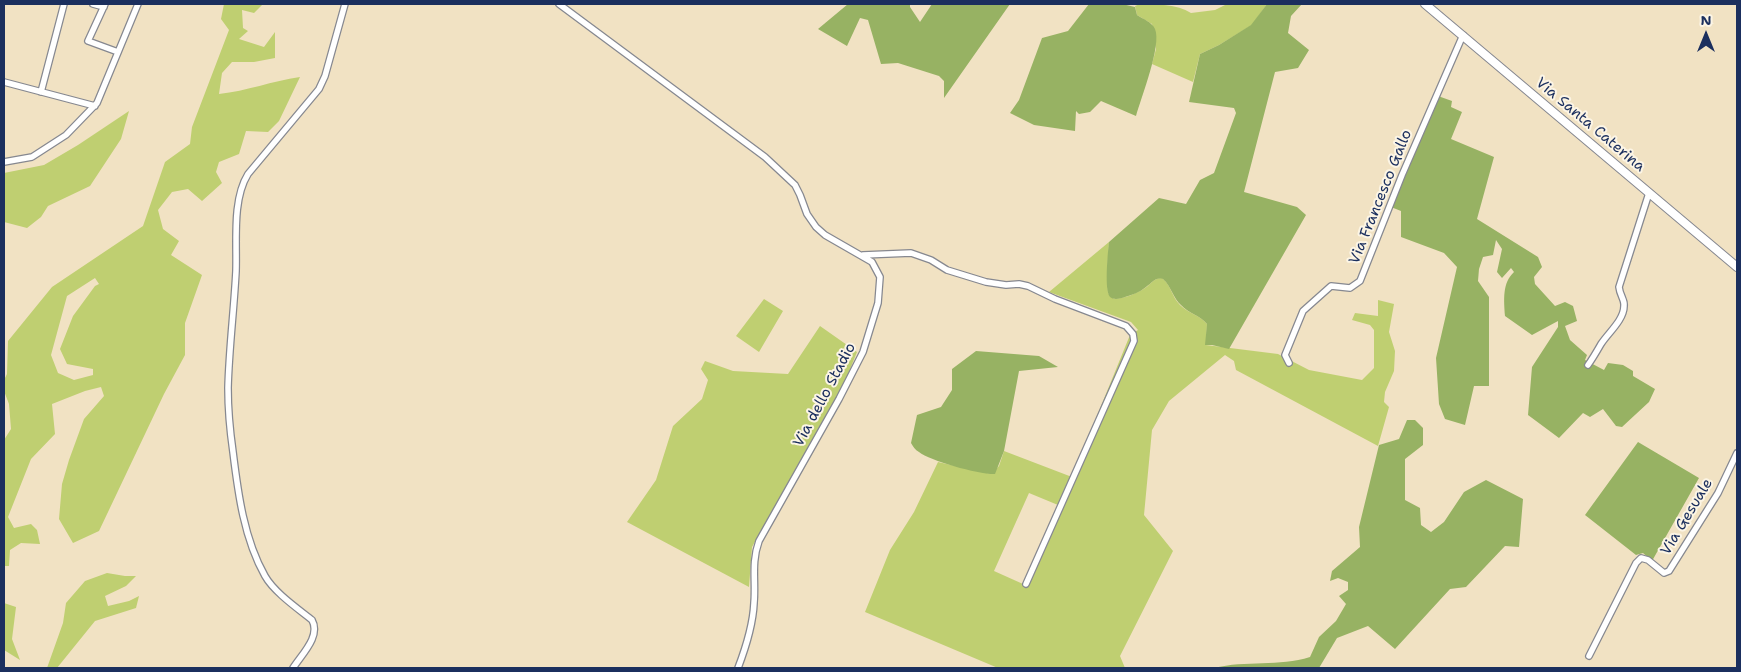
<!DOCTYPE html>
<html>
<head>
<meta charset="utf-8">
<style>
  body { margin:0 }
  #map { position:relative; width:1741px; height:672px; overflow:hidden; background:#f1e2c3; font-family:"Shantell Sans",sans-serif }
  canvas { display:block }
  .frame { position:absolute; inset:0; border:5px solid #1b2f5e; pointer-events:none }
  .north { position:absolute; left:1681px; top:10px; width:50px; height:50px; -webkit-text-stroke:4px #fcf5e5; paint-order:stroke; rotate:0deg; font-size:14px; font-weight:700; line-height:20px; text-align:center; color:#1b2f5e }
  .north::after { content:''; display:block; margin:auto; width:18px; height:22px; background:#1b2f5e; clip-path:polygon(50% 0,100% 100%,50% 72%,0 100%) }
</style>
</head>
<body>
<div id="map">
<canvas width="1741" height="672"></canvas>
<div class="frame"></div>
<div class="north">N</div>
</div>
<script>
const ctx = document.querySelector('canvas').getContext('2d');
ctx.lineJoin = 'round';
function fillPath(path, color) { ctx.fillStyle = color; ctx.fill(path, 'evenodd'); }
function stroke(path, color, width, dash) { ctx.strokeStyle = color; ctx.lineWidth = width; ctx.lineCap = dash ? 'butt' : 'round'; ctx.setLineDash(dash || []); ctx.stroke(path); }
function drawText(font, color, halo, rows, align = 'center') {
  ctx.font = font + ' "Shantell Sans",sans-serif'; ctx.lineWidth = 4; ctx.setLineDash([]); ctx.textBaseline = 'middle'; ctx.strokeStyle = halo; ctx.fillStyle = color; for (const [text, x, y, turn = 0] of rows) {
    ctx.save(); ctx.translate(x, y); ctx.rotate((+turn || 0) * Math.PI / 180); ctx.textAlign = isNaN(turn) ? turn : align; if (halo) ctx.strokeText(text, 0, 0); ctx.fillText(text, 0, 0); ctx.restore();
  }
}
fillPath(new Path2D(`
  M 224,4 L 263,4 L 254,13 L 242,10 L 243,28 L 248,31 L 239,39 L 264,47 L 275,32 L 275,58 L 254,62 L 232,62 L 222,73 L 219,94 C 247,91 272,81 300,77 L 279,121 L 268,132 L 246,131 L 239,154 L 219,162 L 216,172 L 222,183 L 202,201 L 188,189 L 172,192 L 158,210 L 163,229 L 179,241 L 171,255 L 202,275 L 185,323 L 185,355 L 164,394 L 99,531 L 73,543 L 59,519 L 62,484 L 69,460 L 84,419 L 104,396 L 101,387 L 85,391 L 52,404 L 55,434 L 31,459 L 8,517 L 14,528 L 31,524 L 37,530 L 40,544 L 21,543 L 10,550 L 9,566 L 4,566 L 4,440 L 11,429 L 9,404 L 4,391 L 4,380 L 7,374 L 8,341 L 52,287 L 143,226 L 165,162 L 190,144 L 192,127 L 229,30 L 221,19 ZM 95,278 L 99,284 L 95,286 L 73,316 L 60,349 L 67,364 L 93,369 L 93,375 L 74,380 L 58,373 L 51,355 L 67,296 Z
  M 1140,4 C 1156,4 1177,4 1191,13 L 1215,10 L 1227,4 L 1267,4 L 1252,25 L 1219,45 L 1200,54 L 1193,82 L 1152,64 L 1156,49 L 1152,24 L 1137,15 L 1135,6 Z
  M 129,111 L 121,139 L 90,186 L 48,206 L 41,217 L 27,228 L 4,222 L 4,173 L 44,165 L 78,145 Z
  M 1109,242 L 1107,272 L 1108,293 L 1114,299 C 1125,298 1136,294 1145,288 C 1151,284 1154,278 1162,278 C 1171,285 1172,297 1180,305 C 1188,313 1201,316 1207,324 L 1206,345 L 1278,354 L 1309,370 L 1362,380 L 1374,368 L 1374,330 L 1370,325 L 1352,320 L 1355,313 L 1378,316 L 1378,300 L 1394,304 L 1389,332 L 1395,351 L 1394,371 L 1385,392 L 1384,402 L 1389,407 L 1378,446 L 1236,370 L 1234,361 L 1225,355 L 1169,401 L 1152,430 L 1144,515 L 1173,551 L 1120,656 L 1125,668 L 998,668 L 865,612 L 890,550 L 914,512 L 938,462 L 991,474 L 999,466 L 1004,451 L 1072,477 L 1130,335 L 1138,330 L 1131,322 L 1049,292 ZM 1029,493 L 1058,505 L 1023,584 L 994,571 Z
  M 764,299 L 783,311 L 759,352 L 736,336 Z
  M 820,326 L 857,352 L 844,384 L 752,547 L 749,587 L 627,522 L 656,480 L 673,426 L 702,399 L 708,380 L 701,369 L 705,361 L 733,371 L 788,374 Z
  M 107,573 L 125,576 L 136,576 L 126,586 L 105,596 L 108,606 L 129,601 L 139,596 L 136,608 L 95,621 L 57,668 L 47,668 L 63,623 L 66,603 L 85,581 Z
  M 4,603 L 16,607 L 12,639 L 20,660 L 4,650 Z`), '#bfcf71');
fillPath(new Path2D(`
  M 848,4 L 910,4 L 910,7 L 920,22 L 932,4 L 1010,4 L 944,98 L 944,81 L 939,76 L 898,63 L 881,64 L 868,20 L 860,18 L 847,46 L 818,29 Z
  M 1089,4 L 1122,4 L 1135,7 L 1137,15 C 1143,19 1152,22 1155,29 C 1162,45 1141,98 1136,116 L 1101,101 L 1090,112 L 1079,114 L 1076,111 L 1075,131 L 1034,125 L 1010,113 L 1019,100 L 1042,38 L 1068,31 Z
  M 1267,4 L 1302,4 L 1291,16 L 1288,33 L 1309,50 L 1298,68 L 1275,72 L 1244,192 L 1297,207 L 1306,215 L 1229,349 L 1212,345 L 1205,345 L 1207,324 C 1201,316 1188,313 1181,305 C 1173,298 1171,286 1163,279 C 1155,277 1152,283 1146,287 C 1140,292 1132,295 1125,297 C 1120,299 1113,300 1110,297 C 1104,290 1108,251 1109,242 L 1159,198 L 1186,204 L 1200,180 L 1214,173 L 1236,113 L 1234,108 L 1189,102 L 1200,54 L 1219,45 L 1251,25 Z
  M 1438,96 L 1452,101 L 1451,107 L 1462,112 L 1451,139 L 1494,157 L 1477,219 L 1538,257 L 1542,267 L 1534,277 L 1535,284 L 1555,306 L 1565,302 L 1573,306 L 1577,321 L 1565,326 L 1570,340 L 1587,355 L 1585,360 L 1604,370 L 1608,363 L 1623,365 L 1633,371 L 1633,376 L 1655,389 L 1649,402 L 1622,427 L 1616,426 L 1603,409 L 1590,417 L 1583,413 L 1559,438 L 1528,415 L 1532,367 L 1558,327 L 1558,321 L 1532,335 L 1505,316 C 1504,300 1502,283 1514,272 L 1511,268 L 1502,278 L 1497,272 L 1502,249 L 1496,240 L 1493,255 L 1483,257 L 1479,269 L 1478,281 L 1489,297 L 1489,386 L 1474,386 L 1465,425 L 1445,419 L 1439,404 L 1436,358 L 1457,267 L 1444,253 L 1401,237 L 1401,211 L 1391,207 Z
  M 976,351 L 1039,356 L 1058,367 L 1019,371 L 1004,451 L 995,474 C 981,475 930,461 919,452 C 915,450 913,446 911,443 L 917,415 L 941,407 L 952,390 L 952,369 Z
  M 1407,420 L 1415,420 L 1423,428 L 1423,445 L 1405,459 L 1405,500 L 1420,508 L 1421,525 L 1431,532 L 1444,522 L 1464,492 L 1486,480 L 1523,499 L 1519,547 L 1505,546 L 1466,587 L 1450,589 L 1395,649 L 1368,626 L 1337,638 L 1319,668 L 1214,668 C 1246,660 1279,667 1310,657 L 1319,637 L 1336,621 L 1346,604 L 1339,596 L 1348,590 L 1348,582 L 1338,578 L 1330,581 L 1332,571 L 1360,547 L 1359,527 L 1379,445 L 1399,439 Z
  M 1638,442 L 1699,478 L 1652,561 L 1643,553 L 1636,555 L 1585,515 Z`), '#97b263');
const street = new Path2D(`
  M 93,4 L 104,7
  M 105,4 L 88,41 L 118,52
  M 559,4 L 765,157 L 795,185 L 800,195 L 807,214 L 816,227 L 825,235 L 872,262 L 880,277 L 878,303 L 863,352 L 839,399 L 759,541 C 751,563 756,581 754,603 C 753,626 746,647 738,668
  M 4,82 L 95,106
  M 41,92 L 64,4
  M 4,162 L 32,157 L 66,135 L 97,103 L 138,4
  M 863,255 L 911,253 L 931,260 L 947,270 L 986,282 L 1006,285 L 1019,284 L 1028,286 L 1055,299 L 1126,326 L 1133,334 L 1134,341 L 1026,584
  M 1289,363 L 1285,355 L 1303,311 L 1331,286 L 1350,288 L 1360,281 L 1402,175 L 1463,35
  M 1588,365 C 1593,358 1597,351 1601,344 C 1608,333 1624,320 1624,306 C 1625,300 1620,296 1619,287 L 1649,193
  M 1589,656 L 1636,563 L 1641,558 L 1648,560 L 1664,573 L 1669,571 L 1718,493 L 1737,453
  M 293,668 C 302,654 321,636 312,620 C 297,608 274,592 265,576 C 244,539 238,493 233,452 C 230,431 228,409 228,388 C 229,349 234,310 236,271 C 237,241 232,200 248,174 L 319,89 L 325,76 L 345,4`);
const secondary = new Path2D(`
  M 1425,4 L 1737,267`);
stroke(street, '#868890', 8);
stroke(secondary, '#868890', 10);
stroke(street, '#fff', 5.5);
stroke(secondary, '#fff', 8);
drawText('15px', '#1b2f5e', '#fcf5e5', [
  ["Via Santa Caterina",1590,125,40],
  ["Via Francesco Gallo",1381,197,-68],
  ["Via dello Stadio",825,395,-62],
  ["Via Gesuale",1687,517,-59]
]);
</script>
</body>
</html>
